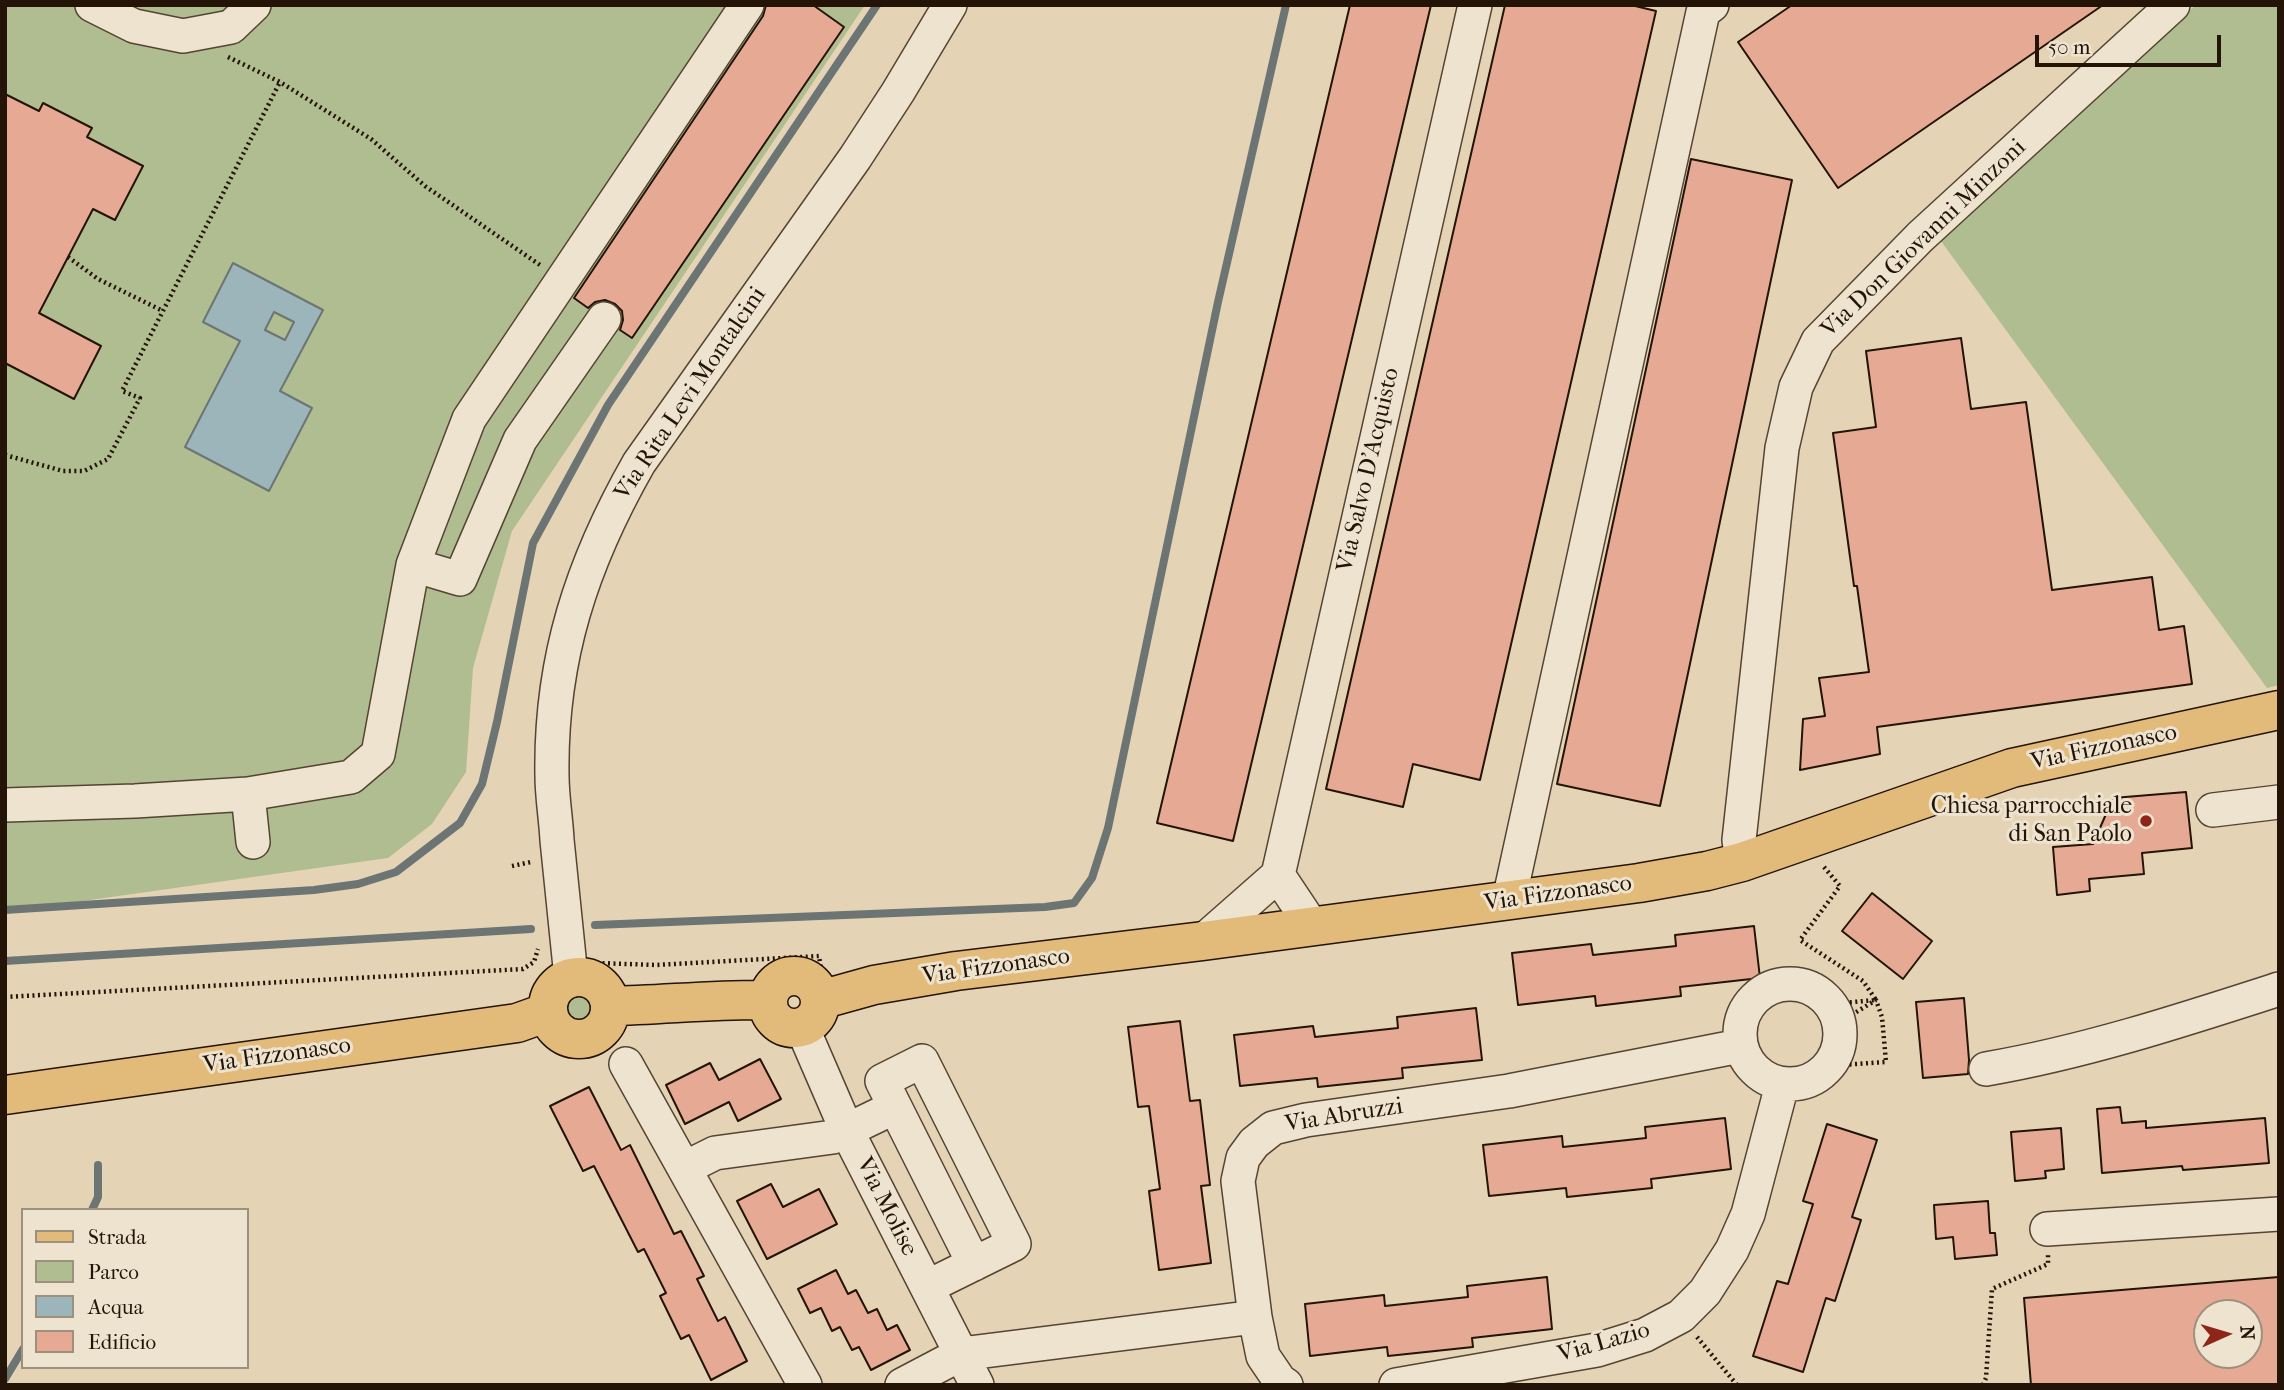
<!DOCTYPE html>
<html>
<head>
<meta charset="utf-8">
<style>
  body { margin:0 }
  #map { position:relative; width:2284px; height:1390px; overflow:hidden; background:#e4d4b5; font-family:"IM FELL French Canon",serif }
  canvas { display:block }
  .frame { position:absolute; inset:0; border:7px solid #241408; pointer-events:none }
  .legend { position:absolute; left:21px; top:1208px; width:228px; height:161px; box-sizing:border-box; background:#ede3cf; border:2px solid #9d907f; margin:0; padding:9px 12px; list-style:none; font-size:21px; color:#241408 }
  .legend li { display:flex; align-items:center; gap:14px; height:35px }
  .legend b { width:35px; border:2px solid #9d907f }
  .north { position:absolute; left:2193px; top:1299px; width:70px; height:70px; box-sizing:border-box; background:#ede3cf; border:2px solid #9d907f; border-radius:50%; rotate:86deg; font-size:19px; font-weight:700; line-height:28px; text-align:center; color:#241408 }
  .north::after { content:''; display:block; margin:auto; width:24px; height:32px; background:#8f2418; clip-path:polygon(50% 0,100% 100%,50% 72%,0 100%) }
  .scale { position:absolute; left:2035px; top:35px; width:186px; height:32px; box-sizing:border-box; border:4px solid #241408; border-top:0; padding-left:9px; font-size:21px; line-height:24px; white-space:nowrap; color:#241408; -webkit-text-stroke:5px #ede3cf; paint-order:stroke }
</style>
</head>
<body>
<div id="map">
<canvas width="2284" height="1390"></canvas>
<div class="frame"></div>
<ul class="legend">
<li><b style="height:9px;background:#e2ba7a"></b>Strada</li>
<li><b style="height:19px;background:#b0bd90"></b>Parco</li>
<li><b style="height:19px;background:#9cb5ba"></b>Acqua</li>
<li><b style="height:19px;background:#e5a994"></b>Edificio</li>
</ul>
<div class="north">N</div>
<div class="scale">50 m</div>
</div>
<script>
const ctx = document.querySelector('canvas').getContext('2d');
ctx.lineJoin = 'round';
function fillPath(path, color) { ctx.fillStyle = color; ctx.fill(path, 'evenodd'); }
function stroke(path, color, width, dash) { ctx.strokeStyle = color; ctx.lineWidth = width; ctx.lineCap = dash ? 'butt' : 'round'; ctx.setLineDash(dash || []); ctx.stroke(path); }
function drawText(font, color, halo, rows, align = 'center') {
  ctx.font = font + ' "IM FELL French Canon",serif'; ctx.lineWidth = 6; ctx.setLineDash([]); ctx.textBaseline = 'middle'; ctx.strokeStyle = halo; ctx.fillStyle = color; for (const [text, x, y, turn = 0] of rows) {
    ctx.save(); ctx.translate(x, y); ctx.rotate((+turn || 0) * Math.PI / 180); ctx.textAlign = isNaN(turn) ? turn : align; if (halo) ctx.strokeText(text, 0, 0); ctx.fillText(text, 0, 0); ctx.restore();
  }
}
fillPath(new Path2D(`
  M 5,5 L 865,5 L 512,531 L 473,668 L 466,772 L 432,824 L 388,858 L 5,912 Z
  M 2196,5 L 2279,5 L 2279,685 L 2267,688 L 1938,237 Z
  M562 1008a16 16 0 1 1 32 0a16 16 0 1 1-32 0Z`), '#b0bd90');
const water = new Path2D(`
  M 233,263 L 323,310 L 280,391 L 312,408 L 269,491 L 185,447 L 240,341 L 203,322 ZM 274,312 L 294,322 L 285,340 L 265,330 Z`);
fillPath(water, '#9cb5ba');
stroke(water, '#6c7573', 2);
stroke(new Path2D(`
  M 5,910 L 314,890 L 358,884 L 396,872 L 460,823 L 482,784 L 497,722 L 533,543 L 608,405 L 877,5
  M 595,925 L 1045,907 L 1074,903 L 1092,878 L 1108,828 L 1218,302 L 1286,5
  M 5,961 L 531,929
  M 92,1210 L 98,1197 L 98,1165
  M 5,1379 L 23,1349`), '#6c7573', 8);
const building = new Path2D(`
  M 766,5 L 813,5 L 844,27 L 632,338 L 620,330 L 623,320 L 622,311 L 615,304 L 605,300 L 595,302 L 588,308 L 574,298 L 763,16 Z
  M 1350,5 L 1431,5 L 1233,841 L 1157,823 Z
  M 1505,5 L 1631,5 L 1656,11 L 1480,780 L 1413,764 L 1403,807 L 1326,789 Z
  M 1792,5 L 2103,5 L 1838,188 L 1738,42 Z
  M 5,94 L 39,111 L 43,103 L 92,128 L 87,137 L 143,166 L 115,220 L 93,209 L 39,313 L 101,346 L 74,399 L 5,363 Z
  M 1691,159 L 1792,180 L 1660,806 L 1557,784 Z
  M 1961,338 L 1971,409 L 2026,402 L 2052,590 L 2152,577 L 2159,630 L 2184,626 L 2192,684 L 1877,727 L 1880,754 L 1800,770 L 1803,719 L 1825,716 L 1819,678 L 1869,672 L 1857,586 L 1854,586 L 1833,433 L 1876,427 L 1866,351 Z
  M 2186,792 L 2192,848 L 2142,853 L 2144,874 L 2089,879 L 2090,891 L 2057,895 L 2053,847 L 2093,844 L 2113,798 Z
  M 1872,893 L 1932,941 L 1903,979 L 1842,931 Z
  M 1754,926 L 1760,978 L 1680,987 L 1681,996 L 1596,1006 L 1595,996 L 1518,1005 L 1512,953 L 1591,944 L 1593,955 L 1676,946 L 1675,935 Z
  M 1964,998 L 1969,1060 L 1968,1074 L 1923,1078 L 1916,1002 Z
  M 1476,1008 L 1482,1060 L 1402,1068 L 1403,1078 L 1318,1087 L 1317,1078 L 1240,1086 L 1234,1035 L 1313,1026 L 1315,1037 L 1398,1028 L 1397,1017 Z
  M 1180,1021 L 1190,1101 L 1200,1100 L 1210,1185 L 1201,1186 L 1211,1263 L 1159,1270 L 1149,1191 L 1160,1189 L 1149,1106 L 1138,1107 L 1128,1027 Z
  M 760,1059 L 781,1099 L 738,1121 L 729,1102 L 685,1124 L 666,1085 L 710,1063 L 719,1080 Z
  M 589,1087 L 621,1150 L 630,1145 L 674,1234 L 681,1231 L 704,1276 L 697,1279 L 718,1321 L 725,1317 L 747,1361 L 711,1380 L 689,1335 L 681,1339 L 660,1296 L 666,1293 L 644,1249 L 638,1252 L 594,1166 L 583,1171 L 550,1106 Z
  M 2120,1107 L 2122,1123 L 2146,1121 L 2146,1128 L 2265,1118 L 2269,1163 L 2183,1170 L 2182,1166 L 2102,1173 L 2097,1109 Z
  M 1725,1118 L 1731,1169 L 1651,1179 L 1652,1188 L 1567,1197 L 1566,1188 L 1489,1196 L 1483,1145 L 1562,1136 L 1563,1147 L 1646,1138 L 1645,1127 Z
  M 1827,1124 L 1877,1140 L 1852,1217 L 1861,1220 L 1835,1301 L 1826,1298 L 1803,1372 L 1753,1356 L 1777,1281 L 1788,1284 L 1813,1204 L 1803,1201 Z
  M 2061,1128 L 2064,1169 L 2045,1171 L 2046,1178 L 2015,1181 L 2011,1132 Z
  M 771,1184 L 783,1207 L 819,1189 L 837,1224 L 767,1259 L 737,1201 Z
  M 1988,1201 L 1990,1233 L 1995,1233 L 1997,1255 L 1955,1259 L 1953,1237 L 1936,1239 L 1934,1205 Z
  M 836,1270 L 848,1294 L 856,1290 L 868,1313 L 877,1309 L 887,1330 L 897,1325 L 910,1350 L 871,1370 L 859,1347 L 852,1350 L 840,1327 L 832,1331 L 821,1308 L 810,1313 L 798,1289 Z
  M 1547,1277 L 1552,1329 L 1472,1338 L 1473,1347 L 1388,1356 L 1387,1347 L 1310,1356 L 1305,1304 L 1384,1295 L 1385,1306 L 1468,1297 L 1467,1286 Z
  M 2279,1277 L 2279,1385 L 2031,1385 L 2024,1298 ZM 2207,1313 L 2249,1313 L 2249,1355 L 2207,1355 Z`);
fillPath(building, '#e5a994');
stroke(building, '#241408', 2);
const minor = new Path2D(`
  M 92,5 L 134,26 L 183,36 L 231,27 L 254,5
  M 413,565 L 469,419 L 747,5
  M 248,794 L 253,842
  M 5,805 L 135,801 L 248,794 L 351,777 L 378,754 L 413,565 L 460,579 L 520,440 L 604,319
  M 2213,810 L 2279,802
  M 1742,862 L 1739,840 L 1782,448 L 1796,387 L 1818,341 L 1920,237 L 2173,5
  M 1509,900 L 1703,12 L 1712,5
  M 1312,926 L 1278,875 L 1475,5
  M 1203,941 L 1278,875
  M 571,977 C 566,932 562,886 557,840 C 556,819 552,797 552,776 C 550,659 582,563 639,463 L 855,158 L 898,92 L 950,5
  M1740 1034a50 50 0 1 1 100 0a50 50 0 1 1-100 0Z
  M 802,1027 L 847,1131 L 977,1385
  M 626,1064 L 805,1385
  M 1986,1069 C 2085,1052 2183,1020 2279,989
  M 685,1168 L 715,1153 L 833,1137 L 895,1107
  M 2047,1229 L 2279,1214
  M 927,1287 L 1014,1244 L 922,1061 L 882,1081 L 974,1264
  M 902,1385 L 961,1354 L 1255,1317
  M 1286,1385 L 1280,1381 L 1263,1356 L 1255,1317 L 1238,1181 L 1243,1158 L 1254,1143 L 1273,1128 L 1306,1120 L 1509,1091 L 1740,1046
  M 1396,1385 L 1597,1350 L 1645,1335 L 1681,1316 L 1705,1292 L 1732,1250 L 1748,1214 L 1782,1085`);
const major = new Path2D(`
  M768 1002a26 26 0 1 1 52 0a26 26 0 1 1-52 0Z
  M548 1008a31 31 0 1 1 62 0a31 31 0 1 1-62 0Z
  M 820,1000 L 874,985 L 956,971 L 1203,941 L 1639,883 L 1707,871 L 1742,862 L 2012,768 L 2279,710
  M 610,1006 C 663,1005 715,999 768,1000
  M 5,1095 L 517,1023 L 548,1012`);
stroke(minor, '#544433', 36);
stroke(major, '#241408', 41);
stroke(new Path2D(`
  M 228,57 L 280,82 L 371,139 L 425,186 L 540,265
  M 68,257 L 98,279 L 163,311
  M 5,455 L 63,471 L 84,471 L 108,459 L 140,398 L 122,391 L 280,82
  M 512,866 L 531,862
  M 1824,867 L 1840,886 L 1800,940 L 1863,981 L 1876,1000 L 1831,1004
  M 597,963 L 656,965 L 819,956 L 821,969
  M 5,997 L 523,969 L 534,962 L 538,949
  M 1834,1061 L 1842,1065 L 1886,1062 L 1882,1017 L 1876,1000 L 1840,1022
  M 1697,1337 L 1737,1385
  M 1983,1385 L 1986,1378 L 1992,1289 L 2048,1264 L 2048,1255`), '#241408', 4.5, [2, 3.5]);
stroke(minor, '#ede3cf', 33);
stroke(major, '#e2ba7a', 38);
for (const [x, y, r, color] of [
  [2146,821,7,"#8f2418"]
]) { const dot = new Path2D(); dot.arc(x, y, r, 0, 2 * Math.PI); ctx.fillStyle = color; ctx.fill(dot); stroke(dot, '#ede3cf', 2.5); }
drawText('24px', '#241408', '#ede3cf', [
  ["Via Don Giovanni Minzoni",1924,239,-44],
  ["Via Rita Levi Montalcini",691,394,-56],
  ["Via Salvo D'Acquisto",1369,470,-77],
  ["Via Fizzonasco",2104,748,-12],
  ["Via Fizzonasco",1558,894,-8],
  ["Via Fizzonasco",996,967,-8],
  ["Via Fizzonasco",277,1056,-8],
  ["Via Abruzzi",1344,1116,-9],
  ["Via Molise",886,1207,63],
  ["Via Lazio",1604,1343,-16]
]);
drawText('24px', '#241408', '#ede3cf', [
  ["Chiesa parrocchiale",2132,807],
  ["di San Paolo",2132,835]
], 'right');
</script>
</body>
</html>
